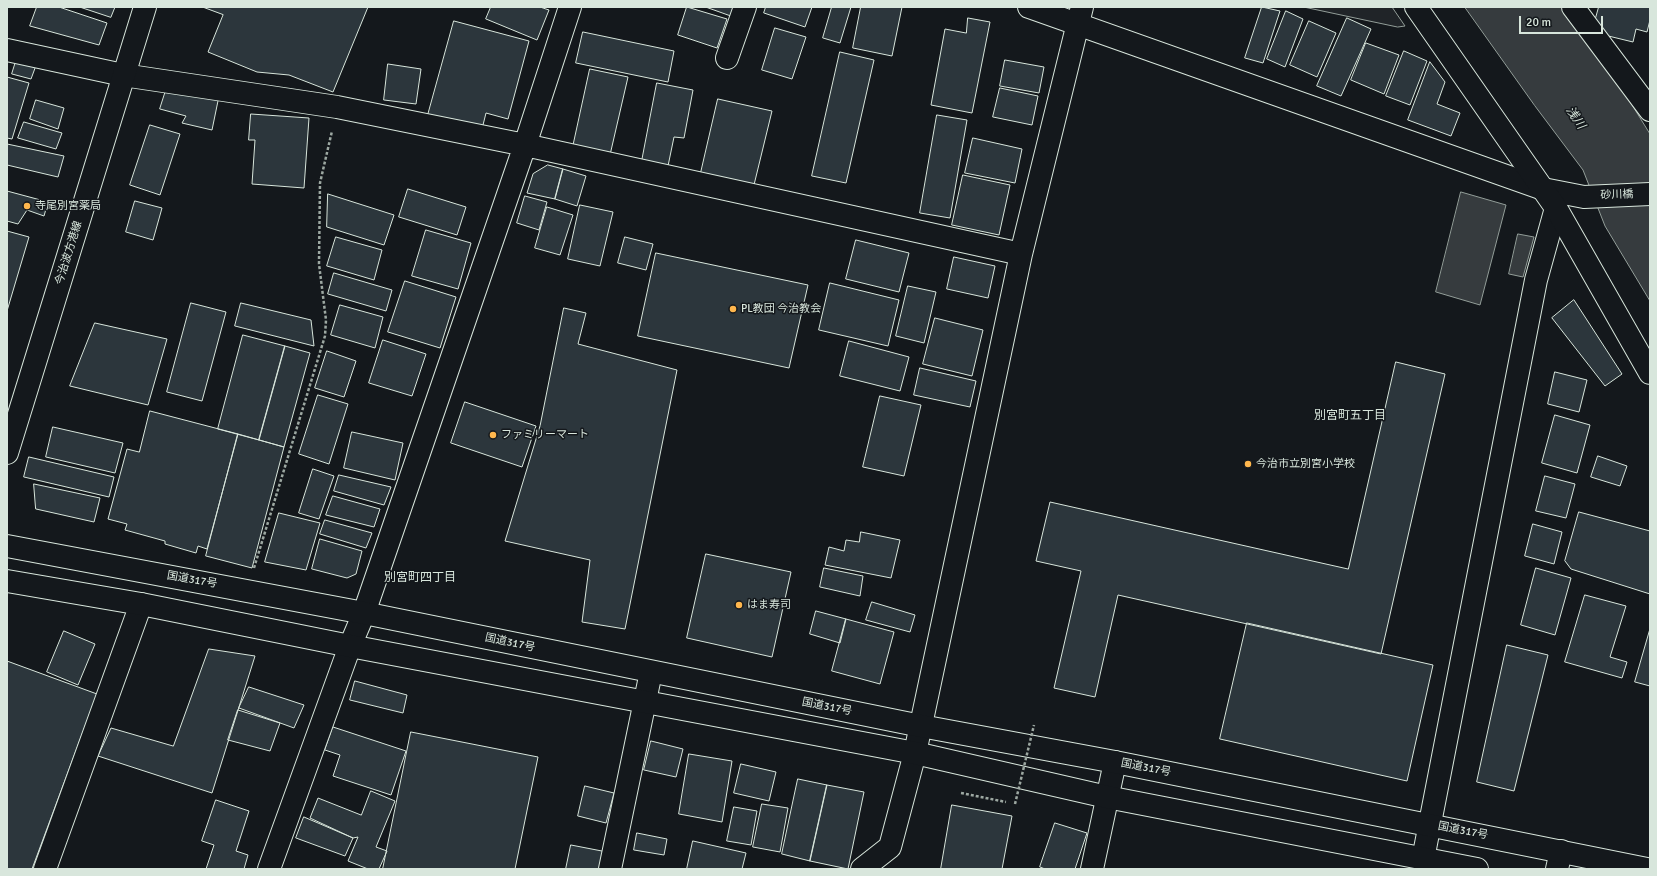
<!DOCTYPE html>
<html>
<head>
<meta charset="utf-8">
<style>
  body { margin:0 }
  #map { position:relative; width:1657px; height:876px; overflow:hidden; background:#14181c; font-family:Signika,sans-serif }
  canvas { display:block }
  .frame { position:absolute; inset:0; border:8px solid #d8e6dc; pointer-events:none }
  .scale { position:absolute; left:1519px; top:16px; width:84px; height:18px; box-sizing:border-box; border:2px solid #d8e6dc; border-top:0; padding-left:5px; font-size:12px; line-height:14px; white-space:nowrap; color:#d8e6dc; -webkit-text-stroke:3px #14181c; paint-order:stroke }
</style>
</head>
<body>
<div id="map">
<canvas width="1657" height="876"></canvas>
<div class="frame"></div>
<div class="scale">20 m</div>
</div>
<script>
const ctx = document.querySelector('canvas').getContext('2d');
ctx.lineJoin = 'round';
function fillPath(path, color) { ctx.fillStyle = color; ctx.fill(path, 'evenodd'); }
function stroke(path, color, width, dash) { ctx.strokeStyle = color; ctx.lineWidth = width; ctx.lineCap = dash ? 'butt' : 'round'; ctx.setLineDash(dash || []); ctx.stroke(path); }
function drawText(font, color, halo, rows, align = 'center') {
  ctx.font = font + ' Signika,"Noto Sans JP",sans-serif'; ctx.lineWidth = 3; ctx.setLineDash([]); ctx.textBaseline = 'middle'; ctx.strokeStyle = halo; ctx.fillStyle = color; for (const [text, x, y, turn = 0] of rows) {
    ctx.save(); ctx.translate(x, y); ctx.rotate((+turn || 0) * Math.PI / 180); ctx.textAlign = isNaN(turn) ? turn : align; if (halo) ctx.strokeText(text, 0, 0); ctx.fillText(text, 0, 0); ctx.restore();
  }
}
const green = new Path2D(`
  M 1304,7 L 1392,7 L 1405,26 L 1398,27 Z`);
fillPath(green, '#202428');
stroke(green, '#939e99', 1);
const water = new Path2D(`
  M 1465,7 L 1566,7 L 1605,61 L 1650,134 L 1650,301 L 1605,226 L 1583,170 L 1535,106 Z
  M 1461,192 L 1506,205 L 1480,305 L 1436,292 Z
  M 1518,234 L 1534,237 L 1523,277 L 1509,274 Z`);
fillPath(water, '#363b3e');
stroke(water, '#939e99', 1);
const building = new Path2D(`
  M 37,7 L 59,7 L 107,23 L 99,45 L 30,26 Z
  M 80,7 L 115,7 L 111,17 Z
  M 203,7 L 368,7 L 333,92 L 289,75 L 257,72 L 208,52 L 223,15 Z
  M 491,7 L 540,7 L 549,10 L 537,40 L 486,19 Z
  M 687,7 L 727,19 L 717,48 L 678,35 Z
  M 706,7 L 735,7 L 732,16 Z
  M 766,7 L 812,7 L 805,27 L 764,13 Z
  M 832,7 L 851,7 L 840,43 L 823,38 Z
  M 861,7 L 902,7 L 892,56 L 853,48 Z
  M 1262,7 L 1280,11 L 1263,63 L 1245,58 Z
  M 1599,7 L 1650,7 L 1650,20 L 1647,32 L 1636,29 L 1633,42 L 1592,32 Z
  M 1286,11 L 1303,19 L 1285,67 L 1267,59 Z
  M 968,18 L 990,22 L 972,113 L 931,105 L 945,29 L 966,33 Z
  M 1347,18 L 1371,29 L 1341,96 L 1317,86 Z
  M 454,21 L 529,41 L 508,119 L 486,113 L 482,129 L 428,115 Z
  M 1309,21 L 1336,33 L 1317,77 L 1290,65 Z
  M 775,28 L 806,37 L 792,79 L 762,70 Z
  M 583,32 L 674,51 L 668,82 L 576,63 Z
  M 1366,43 L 1399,55 L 1384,94 L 1351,80 Z
  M 1404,51 L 1427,61 L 1410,105 L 1386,96 Z
  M 840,52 L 874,60 L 846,183 L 812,176 Z
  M 18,55 L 38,60 L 31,79 L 12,74 Z
  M 1005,60 L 1044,67 L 1039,93 L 1000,86 Z
  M 1430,62 L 1445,82 L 1437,104 L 1460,113 L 1451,136 L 1408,120 Z
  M 388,64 L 421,69 L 416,104 L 384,100 Z
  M 590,69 L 628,77 L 610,155 L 573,147 Z
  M 7,77 L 29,83 L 12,139 L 7,138 Z
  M 657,83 L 693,90 L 684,138 L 674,137 L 668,166 L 642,161 Z
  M 168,84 L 219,96 L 212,130 L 182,123 L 186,116 L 160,109 Z
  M 1000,88 L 1038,96 L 1032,125 L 993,117 Z
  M 718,99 L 772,111 L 753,189 L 700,177 Z
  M 36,100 L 64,108 L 58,129 L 30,119 Z
  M 251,114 L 309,118 L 304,188 L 252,184 L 255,140 L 249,140 Z
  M 937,115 L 967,120 L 950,218 L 920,213 Z
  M 24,122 L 62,133 L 56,149 L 18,138 Z
  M 150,125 L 180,134 L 160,195 L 130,185 Z
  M 973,138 L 1022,149 L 1015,183 L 965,173 Z
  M 7,144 L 64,156 L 58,177 L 7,165 Z
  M 548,165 L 563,169 L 555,199 L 527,193 L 533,174 Z
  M 563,169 L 586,176 L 577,206 L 555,199 Z
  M 963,175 L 1010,185 L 999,235 L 952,225 Z
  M 408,189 L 466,207 L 457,235 L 399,217 Z
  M 7,191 L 48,202 L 44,216 L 27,210 L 18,224 L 7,221 Z
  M 328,194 L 394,215 L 384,245 L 327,227 Z
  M 525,196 L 547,202 L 539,230 L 517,223 Z
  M 135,201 L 162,208 L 153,240 L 126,232 Z
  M 580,205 L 613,212 L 600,266 L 568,259 Z
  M 547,207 L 573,215 L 560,255 L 535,248 Z
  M 426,230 L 471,243 L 458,289 L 412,276 Z
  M 7,231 L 29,237 L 7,311 Z
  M 336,237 L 382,250 L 374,280 L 327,266 Z
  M 625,237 L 653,244 L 646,270 L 618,263 Z
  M 856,240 L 909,253 L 899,292 L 846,279 Z
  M 656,253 L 808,285 L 789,368 L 638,336 Z
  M 954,257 L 995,266 L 988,298 L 947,289 Z
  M 334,273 L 392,290 L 386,311 L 328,294 Z
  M 405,281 L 456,297 L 440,348 L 388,332 Z
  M 830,283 L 899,300 L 888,346 L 819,330 Z
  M 908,286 L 936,292 L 924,343 L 896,336 Z
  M 1574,300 L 1622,374 L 1605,386 L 1552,318 Z
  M 191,303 L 226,312 L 202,401 L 167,392 Z
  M 241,303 L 311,320 L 314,346 L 235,326 Z
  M 340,305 L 383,317 L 375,348 L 331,335 Z
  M 564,308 L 586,313 L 578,344 L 677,370 L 625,629 L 582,622 L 590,560 L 505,541 L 540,426 Z
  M 935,318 L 983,330 L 972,376 L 923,364 Z
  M 95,323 L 167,339 L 148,405 L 70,386 Z
  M 243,335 L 285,346 L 259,440 L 218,429 Z
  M 383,340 L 426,354 L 412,396 L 369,383 Z
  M 849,341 L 909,357 L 900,391 L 840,376 Z
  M 285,346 L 310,353 L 284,447 L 259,440 Z
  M 327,351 L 356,361 L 344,397 L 315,388 Z
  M 1396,362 L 1445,374 L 1381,654 L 1118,595 L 1095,697 L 1054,688 L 1081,571 L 1036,561 L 1050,502 L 1348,569 Z
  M 920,368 L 976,381 L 970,407 L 914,395 Z
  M 1555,372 L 1587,380 L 1579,412 L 1548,404 Z
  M 318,395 L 348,404 L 329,464 L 299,454 Z
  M 880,396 L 921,405 L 904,476 L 863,467 Z
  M 465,402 L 536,426 L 522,467 L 451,443 Z
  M 150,411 L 238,434 L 207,549 L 198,546 L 196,553 L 165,544 L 165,541 L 125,530 L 127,524 L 108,519 L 127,449 L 139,452 Z
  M 1555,415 L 1590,425 L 1577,473 L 1542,463 Z
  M 53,427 L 123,443 L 115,473 L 46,457 Z
  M 352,432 L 403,443 L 395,480 L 344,468 Z
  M 238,434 L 284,447 L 252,568 L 206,556 Z
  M 1598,456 L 1627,466 L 1620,486 L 1591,477 Z
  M 29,457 L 114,477 L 109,497 L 24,477 Z
  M 313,469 L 334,476 L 319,519 L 299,513 Z
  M 339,475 L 391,487 L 384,505 L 334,491 Z
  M 1545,476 L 1575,484 L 1566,518 L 1536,511 Z
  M 34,484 L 100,498 L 94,522 L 36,509 Z
  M 333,496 L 380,509 L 374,527 L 326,515 Z
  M 1579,512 L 1650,531 L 1650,594 L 1571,569 L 1565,561 Z
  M 279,513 L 320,523 L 306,570 L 265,562 Z
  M 325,520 L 372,533 L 366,548 L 320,534 Z
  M 1533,524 L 1562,532 L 1554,564 L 1525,556 Z
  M 861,532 L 900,540 L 891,578 L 825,565 L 829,547 L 844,551 L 846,540 L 859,542 Z
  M 320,539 L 362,551 L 356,574 L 347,578 L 312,569 Z
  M 706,554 L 791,572 L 772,657 L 687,638 Z
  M 824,568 L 863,576 L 860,596 L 820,587 Z
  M 1536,568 L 1571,578 L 1555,635 L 1521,625 Z
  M 1585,595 L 1626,606 L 1610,657 L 1627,662 L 1622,678 L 1565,662 Z
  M 872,602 L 915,615 L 910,632 L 866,620 Z
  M 816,611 L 846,619 L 840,643 L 810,634 Z
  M 846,619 L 894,632 L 880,684 L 832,671 Z
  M 1247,623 L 1433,665 L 1407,781 L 1220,739 Z
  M 1650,629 L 1650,686 L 1635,682 Z
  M 64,631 L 95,644 L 78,685 L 47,672 Z
  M 1507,645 L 1548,655 L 1514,791 L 1477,782 Z
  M 209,649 L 255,656 L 212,793 L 98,756 L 111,728 L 173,746 Z
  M 7,661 L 97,694 L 32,869 L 7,869 Z
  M 355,681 L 407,695 L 403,713 L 350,700 Z
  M 249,687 L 304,705 L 294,728 L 239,708 Z
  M 238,710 L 280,723 L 270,751 L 228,740 Z
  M 333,727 L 406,751 L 391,795 L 333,776 L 340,755 L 325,750 Z
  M 411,732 L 538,757 L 515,869 L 383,869 Z
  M 651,741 L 683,749 L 676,777 L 644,770 Z
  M 689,754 L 732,761 L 722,822 L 679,814 Z
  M 741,764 L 776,772 L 769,801 L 734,793 Z
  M 798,779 L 827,785 L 810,861 L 782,854 Z
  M 827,785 L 864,792 L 848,869 L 810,861 Z
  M 585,786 L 614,793 L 606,823 L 578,816 Z
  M 371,791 L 395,801 L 376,847 L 387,851 L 379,869 L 368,869 L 348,861 L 358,837 L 353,838 L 310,818 L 318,798 L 361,815 Z
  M 216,800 L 249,811 L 236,851 L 248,855 L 244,869 L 206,869 L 214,845 L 202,841 Z
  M 762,804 L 788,808 L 780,852 L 753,847 Z
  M 952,805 L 1012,816 L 1002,869 L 941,869 Z
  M 734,807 L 757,811 L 751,845 L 727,841 Z
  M 304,817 L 353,838 L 345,856 L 296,838 Z
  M 1055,823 L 1087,833 L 1075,869 L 1045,869 L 1040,867 Z
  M 637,833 L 667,839 L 664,855 L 634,850 Z
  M 693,841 L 746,853 L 742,869 L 687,869 Z
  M 571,845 L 607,852 L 604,869 L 566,869 Z`);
fillPath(building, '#2c363c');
stroke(building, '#d8e6dc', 1);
const street = new Path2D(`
  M 1029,7 L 1543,189 L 1584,197 L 1650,194
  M 1573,7 L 1650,110
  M 7,50 L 123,75 L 337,107 L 525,145 L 1021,254
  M 727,58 L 745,7
  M 1423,859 L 1536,280 L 1556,208
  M 45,869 L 141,604
  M 269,869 L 350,646 L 364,613 L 525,145 L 570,7
  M 610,869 L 651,672
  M 862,869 L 890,847 L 915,753 L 1021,254 L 1082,7
  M 1092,869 L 1115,762
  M 1557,869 L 1561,851`);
const secondary = new Path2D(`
  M 1416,7 L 1556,208 L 1650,373`);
const primary = new Path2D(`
  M 7,453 L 145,7`);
const highway = new Path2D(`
  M 7,546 L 364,613 L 921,726 L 1115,762 L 1647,869
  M 7,581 L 141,604 L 350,646 L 915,753 L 1107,797 L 1477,869`);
stroke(street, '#d8e6dc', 24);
stroke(secondary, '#d8e6dc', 24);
stroke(primary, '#d8e6dc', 24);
stroke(highway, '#d8e6dc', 24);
stroke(new Path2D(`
  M 254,568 L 325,336 L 326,320 L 319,264 L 320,183 L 332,131
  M 961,793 L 1006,802`), '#9da8a2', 2.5, [3, 2]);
stroke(street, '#14181c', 22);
stroke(secondary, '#14181c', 22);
stroke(primary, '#14181c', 22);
stroke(highway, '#14181c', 22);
stroke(new Path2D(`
  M 1015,804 L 1034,725`), '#9da8a2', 2.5, [3, 2]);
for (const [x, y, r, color] of [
  [27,206,4,"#ffb74d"],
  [733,309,4,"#ffb74d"],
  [493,435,4,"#ffb74d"],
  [1248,464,4,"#ffb74d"],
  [739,605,4,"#ffb74d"]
]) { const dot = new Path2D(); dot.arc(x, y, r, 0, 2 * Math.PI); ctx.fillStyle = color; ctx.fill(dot); stroke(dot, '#14181c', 1.5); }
drawText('11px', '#d8e6dc', '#14181c', [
  ["砂川橋",1617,195,-2],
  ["今治波方港線",69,253,-73],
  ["国道317号",192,580,10],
  ["国道317号",510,643,12],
  ["国道317号",827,707,11],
  ["国道317号",1146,768,11],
  ["国道317号",1463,831,11]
]);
drawText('11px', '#d8e6dc', '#14181c', [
  ["寺尾別宮薬局",35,206],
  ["PL教団 今治教会",741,309],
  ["ファミリーマート",501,435],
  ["今治市立別宮小学校",1256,464],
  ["はま寿司",747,605]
], 'left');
drawText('italic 12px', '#d8e6dc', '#14181c', [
  ["浅川",1575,118,56]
]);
drawText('12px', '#d8e6dc', '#14181c', [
  ["別宮町五丁目",1350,416],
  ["別宮町四丁目",420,578]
]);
</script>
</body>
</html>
